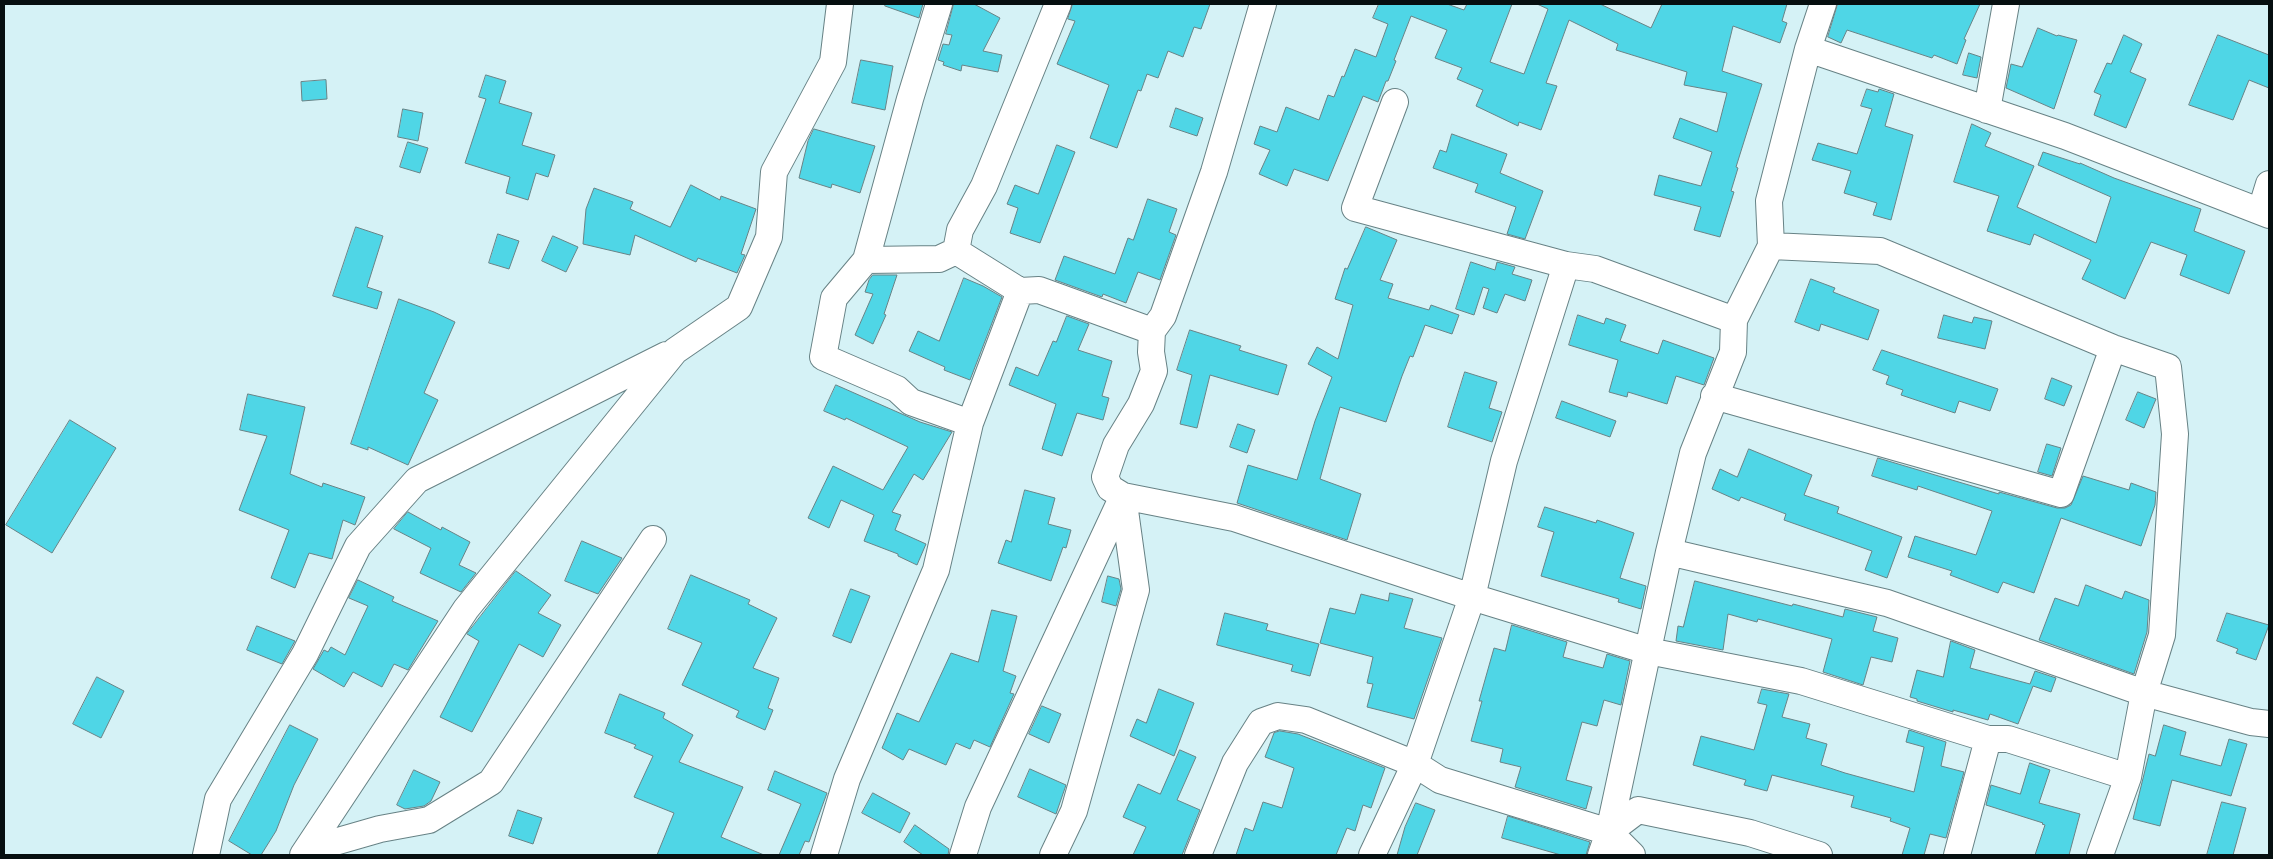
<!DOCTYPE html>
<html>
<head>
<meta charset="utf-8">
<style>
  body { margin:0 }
  #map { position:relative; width:2273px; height:859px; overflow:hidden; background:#d5f2f6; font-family:"Roboto Serif",serif }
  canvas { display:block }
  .frame { position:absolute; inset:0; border:5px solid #060f10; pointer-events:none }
</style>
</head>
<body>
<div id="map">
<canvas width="2273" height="859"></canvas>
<div class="frame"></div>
</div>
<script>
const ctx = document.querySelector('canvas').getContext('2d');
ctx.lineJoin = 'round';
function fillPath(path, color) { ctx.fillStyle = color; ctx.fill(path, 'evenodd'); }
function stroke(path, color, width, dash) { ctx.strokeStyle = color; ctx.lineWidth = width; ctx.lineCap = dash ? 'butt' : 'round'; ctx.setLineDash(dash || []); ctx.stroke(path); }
const building = new Path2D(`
  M 886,4 L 923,4 L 919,18 L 885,6 Z
  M 954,4 L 974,4 L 1000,18 L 983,51 L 1002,55 L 998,72 L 962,65 L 961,71 L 943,65 L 944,62 L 938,60 L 943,44 L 949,45 L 952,35 L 946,34 Z
  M 1073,4 L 1210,4 L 1201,29 L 1194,27 L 1183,57 L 1168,51 L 1158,78 L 1147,74 L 1141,91 L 1138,90 L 1117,148 L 1090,138 L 1109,85 L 1057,64 L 1075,21 L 1068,19 Z
  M 1379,4 L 1447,4 L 1464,10 L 1467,4 L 1512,4 L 1490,62 L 1524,74 L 1548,9 L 1537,4 L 1600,4 L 1651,28 L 1662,4 L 1787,4 L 1782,21 L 1787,23 L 1780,43 L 1733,26 L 1722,71 L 1762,84 L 1736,167 L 1738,168 L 1731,191 L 1734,192 L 1720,237 L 1694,230 L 1701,207 L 1654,195 L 1659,175 L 1701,186 L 1712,152 L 1673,138 L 1680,118 L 1717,132 L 1727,93 L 1684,85 L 1687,72 L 1616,50 L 1618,44 L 1569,20 L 1546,83 L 1557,86 L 1541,130 L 1519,122 L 1518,126 L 1476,106 L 1483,90 L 1457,79 L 1462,68 L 1435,58 L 1447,30 L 1411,16 L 1394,60 L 1396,61 L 1388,81 L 1386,81 L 1378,102 L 1363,96 L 1328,181 L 1294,169 L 1287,186 L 1259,174 L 1270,150 L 1254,144 L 1260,126 L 1277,132 L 1286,107 L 1319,120 L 1328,95 L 1334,97 L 1342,76 L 1344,77 L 1355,49 L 1376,57 L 1388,24 L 1373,18 Z
  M 1838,4 L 1980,4 L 1964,39 L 1966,40 L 1957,64 L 1934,55 L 1932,58 L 1847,30 L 1841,43 L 1828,37 Z
  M 2038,28 L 2057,36 L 2058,35 L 2077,40 L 2054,109 L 2006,88 L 2011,64 L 2022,67 Z
  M 2124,35 L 2142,44 L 2130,72 L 2146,79 L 2126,128 L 2094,115 L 2101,95 L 2094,92 L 2107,63 L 2111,64 Z
  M 2218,35 L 2269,55 L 2269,88 L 2249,80 L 2233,120 L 2189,105 Z
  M 1969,53 L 1981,57 L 1977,78 L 1963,75 Z
  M 861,60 L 893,66 L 885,110 L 852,103 Z
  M 486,75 L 506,81 L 499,103 L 532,113 L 522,145 L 555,155 L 548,177 L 536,173 L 528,200 L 506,193 L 510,177 L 465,163 L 486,99 L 479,97 Z
  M 326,80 L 327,99 L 302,101 L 301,82 Z
  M 1867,89 L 1878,92 L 1879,89 L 1894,94 L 1885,126 L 1913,135 L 1891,220 L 1873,215 L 1877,203 L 1844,193 L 1851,171 L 1812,160 L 1818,143 L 1857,154 L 1872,109 L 1861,106 Z
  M 1176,108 L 1203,118 L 1197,136 L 1170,127 Z
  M 403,109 L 423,113 L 418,141 L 398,137 Z
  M 1972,124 L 1991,133 L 1985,146 L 2034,166 L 2017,207 L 2096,243 L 2111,197 L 2038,165 L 2043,152 L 2080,164 L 2080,163 L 2114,178 L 2201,209 L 2194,231 L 2245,251 L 2229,294 L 2180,275 L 2187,255 L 2151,242 L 2125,299 L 2082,279 L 2091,260 L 2034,234 L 2030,245 L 1987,231 L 1999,196 L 1954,182 Z
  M 814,129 L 875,146 L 860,193 L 832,184 L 831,188 L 799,178 L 808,141 Z
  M 1452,134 L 1507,154 L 1500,173 L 1543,191 L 1525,239 L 1507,234 L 1516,207 L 1475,192 L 1478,184 L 1433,168 L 1440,150 L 1446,152 Z
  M 408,142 L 428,148 L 420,173 L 400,167 Z
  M 1057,145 L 1075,152 L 1040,243 L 1010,233 L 1018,208 L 1007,204 L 1015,185 L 1038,194 Z
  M 691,185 L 720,200 L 721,196 L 756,209 L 741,254 L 745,255 L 737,273 L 698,258 L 696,262 L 635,235 L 630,255 L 583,244 L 586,209 L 594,188 L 633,202 L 630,209 L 670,227 Z
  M 1148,199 L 1177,209 L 1169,232 L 1176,235 L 1160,280 L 1138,272 L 1126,303 L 1103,294 L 1102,297 L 1055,280 L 1064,256 L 1115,274 L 1128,238 L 1133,240 Z
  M 356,227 L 383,236 L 367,287 L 382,292 L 377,309 L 333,296 Z
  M 1366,227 L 1397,240 L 1380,280 L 1393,284 L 1388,298 L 1429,310 L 1431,305 L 1459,315 L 1452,334 L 1425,325 L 1413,357 L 1410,356 L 1402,376 L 1386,422 L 1340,407 L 1320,479 L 1361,494 L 1347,540 L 1237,503 L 1248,465 L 1297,480 L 1315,421 L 1332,377 L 1308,364 L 1317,347 L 1338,359 L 1353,305 L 1335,299 L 1345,268 L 1347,269 Z
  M 498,234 L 519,241 L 509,269 L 489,263 Z
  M 553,236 L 578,247 L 566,272 L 542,261 Z
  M 1471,262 L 1495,270 L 1497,262 L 1515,267 L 1512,274 L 1532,280 L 1525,301 L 1505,294 L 1497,313 L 1483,308 L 1489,289 L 1483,287 L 1474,315 L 1456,309 Z
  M 873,275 L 897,275 L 884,314 L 886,315 L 873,344 L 855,335 L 873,294 L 865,292 L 869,280 Z
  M 964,278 L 983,286 L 1002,297 L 970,380 L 944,370 L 945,367 L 909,351 L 918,331 L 939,341 Z
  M 1811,279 L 1835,288 L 1833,292 L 1879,310 L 1868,340 L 1821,324 L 1819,331 L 1795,322 Z
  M 399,299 L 434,312 L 455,322 L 424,393 L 438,400 L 408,465 L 368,447 L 368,450 L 351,444 Z
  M 1578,315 L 1604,324 L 1606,318 L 1626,325 L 1620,341 L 1658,354 L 1663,340 L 1714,358 L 1704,385 L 1676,376 L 1667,404 L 1628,392 L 1627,397 L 1609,392 L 1618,360 L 1569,345 Z
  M 1944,315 L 1972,323 L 1974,317 L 1992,321 L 1985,349 L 1938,338 Z
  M 1067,316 L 1089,324 L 1078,350 L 1112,361 L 1102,396 L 1109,398 L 1103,420 L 1077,413 L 1062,456 L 1042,449 L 1056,404 L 1009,385 L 1016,367 L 1038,376 L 1053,341 L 1056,342 Z
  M 1190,330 L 1241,346 L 1239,350 L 1287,365 L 1278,395 L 1210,375 L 1197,428 L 1180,424 L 1192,375 L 1177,370 Z
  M 1882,350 L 1998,389 L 1990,411 L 1959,401 L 1955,413 L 1901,395 L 1903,390 L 1886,384 L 1889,376 L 1873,370 Z
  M 1465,372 L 1497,382 L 1489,408 L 1502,412 L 1492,442 L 1448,427 Z
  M 2052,378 L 2072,386 L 2064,406 L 2045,399 Z
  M 836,385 L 920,422 L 952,432 L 923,480 L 914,474 L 892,512 L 901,515 L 895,530 L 926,544 L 917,565 L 898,556 L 898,554 L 864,541 L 874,515 L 841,500 L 829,528 L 808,518 L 833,466 L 883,490 L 908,447 L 846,418 L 845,420 L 824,411 Z
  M 2138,392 L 2156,399 L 2144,428 L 2126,420 Z
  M 248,394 L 305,407 L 290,474 L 322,487 L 323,483 L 365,497 L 355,525 L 343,520 L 332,559 L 309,553 L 295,588 L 271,578 L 289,530 L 239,510 L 267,436 L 240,430 Z
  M 1562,401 L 1616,421 L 1610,437 L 1556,418 Z
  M 70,420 L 116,448 L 52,553 L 6,525 Z
  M 1238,424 L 1255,430 L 1247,453 L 1230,447 Z
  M 2047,444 L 2061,448 L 2052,476 L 2038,472 Z
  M 1749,449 L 1812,475 L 1804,495 L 1839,507 L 1837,513 L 1902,537 L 1887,578 L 1865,570 L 1872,551 L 1784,520 L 1786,514 L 1741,497 L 1739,501 L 1712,489 L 1720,469 L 1737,477 Z
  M 1878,458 L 1999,494 L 1999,492 L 2057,508 L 2065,508 L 2071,505 L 2083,476 L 2129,490 L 2131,483 L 2156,492 L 2155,505 L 2141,546 L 2061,518 L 2034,593 L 2003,582 L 1998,593 L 1950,575 L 1952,571 L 1908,557 L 1915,536 L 1976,555 L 1992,511 L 1918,486 L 1917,490 L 1872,476 Z
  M 1025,490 L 1055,498 L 1048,524 L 1071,530 L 1066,548 L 1063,547 L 1051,581 L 998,563 L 1006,540 L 1011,542 Z
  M 1545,507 L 1596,523 L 1597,520 L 1634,533 L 1620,578 L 1646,586 L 1641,609 L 1618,602 L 1619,599 L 1541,576 L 1554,532 L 1538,527 Z
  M 408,512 L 441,530 L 442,527 L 470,542 L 459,565 L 476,573 L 461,592 L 420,573 L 431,548 L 394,529 Z
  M 582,541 L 622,558 L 598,594 L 565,581 Z
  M 516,571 L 551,595 L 538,613 L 561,625 L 543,657 L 519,644 L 472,732 L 440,717 L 479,641 L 467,634 Z
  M 691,575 L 750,600 L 748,604 L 777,618 L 753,668 L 779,678 L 768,708 L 773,710 L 765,730 L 736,717 L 739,711 L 682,685 L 702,643 L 668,629 Z
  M 1108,576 L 1119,579 L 1121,589 L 1116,606 L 1102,602 Z
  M 358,580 L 394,597 L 392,601 L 438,621 L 408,670 L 394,664 L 382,687 L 353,672 L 344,687 L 313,669 L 324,650 L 328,652 L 331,647 L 345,655 L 368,606 L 349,598 Z
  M 1695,581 L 1792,606 L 1793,604 L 1843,617 L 1845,609 L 1877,617 L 1873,631 L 1898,638 L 1892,662 L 1871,657 L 1863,685 L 1823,672 L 1832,639 L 1758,619 L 1757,622 L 1728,614 L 1723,650 L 1676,641 L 1678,626 L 1683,627 Z
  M 2086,585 L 2122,599 L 2125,591 L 2149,600 L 2147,632 L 2134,674 L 2039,640 L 2055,598 L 2078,606 Z
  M 851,589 L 870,596 L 851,643 L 833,636 Z
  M 1390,593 L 1413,599 L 1404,628 L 1442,638 L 1414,719 L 1367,707 L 1373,684 L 1367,683 L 1373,657 L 1320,643 L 1330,608 L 1355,614 L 1361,594 L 1388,601 Z
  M 992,610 L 1017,616 L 1003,671 L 1016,676 L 1010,693 L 1014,694 L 990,747 L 974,740 L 970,749 L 956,743 L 946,765 L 909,749 L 903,760 L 882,748 L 897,713 L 919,722 L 951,653 L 978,662 Z
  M 1225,613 L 1268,624 L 1266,630 L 1319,644 L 1310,676 L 1291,671 L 1293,665 L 1217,645 Z
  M 2227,613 L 2269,625 L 2256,660 L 2236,653 L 2238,649 L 2217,641 Z
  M 1512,625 L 1567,642 L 1563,657 L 1603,668 L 1607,654 L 1630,661 L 1621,705 L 1604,700 L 1597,726 L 1582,722 L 1566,780 L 1592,787 L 1586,809 L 1515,787 L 1521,767 L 1500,762 L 1503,749 L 1471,741 L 1482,701 L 1479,701 L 1494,648 L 1505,651 Z
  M 257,626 L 295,641 L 282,664 L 247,650 Z
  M 1951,641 L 1975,650 L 1970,668 L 2030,684 L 2035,671 L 2056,678 L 2051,692 L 2033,686 L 2018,724 L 1990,714 L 1988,720 L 1953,710 L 1953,712 L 1917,701 L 1917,699 L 1910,697 L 1917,670 L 1943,677 Z
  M 97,677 L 124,691 L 101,738 L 73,724 Z
  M 1159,689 L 1194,703 L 1174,756 L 1130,736 L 1137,719 L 1146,723 Z
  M 1762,689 L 1789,694 L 1782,717 L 1810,724 L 1806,738 L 1827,744 L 1821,765 L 1845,773 L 1914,792 L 1924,747 L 1906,742 L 1909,730 L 1946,742 L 1941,766 L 1964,772 L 1946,838 L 1930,834 L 1924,855 L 1902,855 L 1910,828 L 1890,821 L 1891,818 L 1851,807 L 1854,796 L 1772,775 L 1767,791 L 1744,785 L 1746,780 L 1693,765 L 1701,736 L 1754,750 L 1767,705 L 1758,703 Z
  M 620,694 L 665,713 L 663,718 L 693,735 L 679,762 L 743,787 L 721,837 L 764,855 L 657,855 L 674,813 L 634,797 L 653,756 L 634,748 L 636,745 L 605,733 Z
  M 1042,706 L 1061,714 L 1049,743 L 1029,734 Z
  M 290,725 L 318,739 L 294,785 L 276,831 L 261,855 L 252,855 L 229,841 Z
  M 2164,725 L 2186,732 L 2180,755 L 2221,766 L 2229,739 L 2247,744 L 2231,796 L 2172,780 L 2160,826 L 2133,819 L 2149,754 L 2155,756 Z
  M 1280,731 L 1298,734 L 1385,768 L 1371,808 L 1363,805 L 1355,831 L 1347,828 L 1336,855 L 1236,855 L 1245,828 L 1253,831 L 1263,802 L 1282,808 L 1294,768 L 1265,757 L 1274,733 Z
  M 1180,750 L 1196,757 L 1177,800 L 1200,810 L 1182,855 L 1133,855 L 1146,827 L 1123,817 L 1138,784 L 1160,794 Z
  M 2030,763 L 2050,770 L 2039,803 L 2080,814 L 2069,855 L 2035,855 L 2045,825 L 2042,824 L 2043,823 L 1986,805 L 1991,785 L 2020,794 Z
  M 1030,769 L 1066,785 L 1056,814 L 1018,797 Z
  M 414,770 L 440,782 L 431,801 L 424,806 L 405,809 L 397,805 Z
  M 775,771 L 827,793 L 809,842 L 805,841 L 799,855 L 779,855 L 801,804 L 768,790 Z
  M 873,793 L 910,813 L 900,833 L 862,813 Z
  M 2222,802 L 2246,808 L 2233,855 L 2207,855 Z
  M 1416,803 L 1435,810 L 1417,855 L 1397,855 L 1405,827 Z
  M 518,810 L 542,818 L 533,844 L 509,836 Z
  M 1508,816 L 1590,842 L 1586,855 L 1561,855 L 1502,838 Z
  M 915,825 L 949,849 L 948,855 L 923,855 L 904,842 Z`);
fillPath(building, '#4fd6e6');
stroke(building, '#688386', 1);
const minor = new Path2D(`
  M 939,4 L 910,99 L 866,260 L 834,298 L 823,357 L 897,389 L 911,402 L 970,423
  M 1808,49 L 2065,136 L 2269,215
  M 1395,102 L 1355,208 L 1566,265 L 1595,269 L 1734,320
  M 1987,110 L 2006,4
  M 2261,210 L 2269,184
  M 1771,246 L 1880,251 L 2113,348 L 2168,367 L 2175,434 L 2162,635 L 2144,693 L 2128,777 L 2100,855
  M 956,251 L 960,230 L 984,186 L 1058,4
  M 866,260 L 939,259 L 956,251 L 1020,291 L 1039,290 L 1152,331
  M 1714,396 L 2061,494 L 2113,348
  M 1669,552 L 1887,603 L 2144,693 L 2251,722 L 2269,724
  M 1609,832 L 1632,855
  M 307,850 L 380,829 L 429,820 L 491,782 L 653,539
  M 206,855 L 218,799 L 305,654 L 358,546 L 417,480 L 666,355
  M 303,855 L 466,609 L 675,351 L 739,307 L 769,237 L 774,172 L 833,62 L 840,4
  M 824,855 L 847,779 L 936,570 L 970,423 L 1020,291
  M 963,855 L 978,807 L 1123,496 L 1234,518 L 1472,597 L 1648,651 L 1801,681 L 1988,739 L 2008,739 L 2128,777
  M 1053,855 L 1074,811 L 1136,590 L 1123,496 L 1110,488 L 1105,477 L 1116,445 L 1141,404 L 1154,371 L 1151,352 L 1152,331 L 1163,316 L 1214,172 L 1263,4
  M 1198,855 L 1235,763 L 1261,722 L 1278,716 L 1306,720 L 1415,764 L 1440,780 L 1609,832 L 1638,810 L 1750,833 L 1819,855
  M 1372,855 L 1415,764 L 1472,597 L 1504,461 L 1566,265
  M 1601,855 L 1609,832 L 1669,552 L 1693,453 L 1733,352 L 1734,320 L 1771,246 L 1769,201 L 1808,49 L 1823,4
  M 1957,855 L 1988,739`);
stroke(minor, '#678285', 28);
stroke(minor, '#fff', 26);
</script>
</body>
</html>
